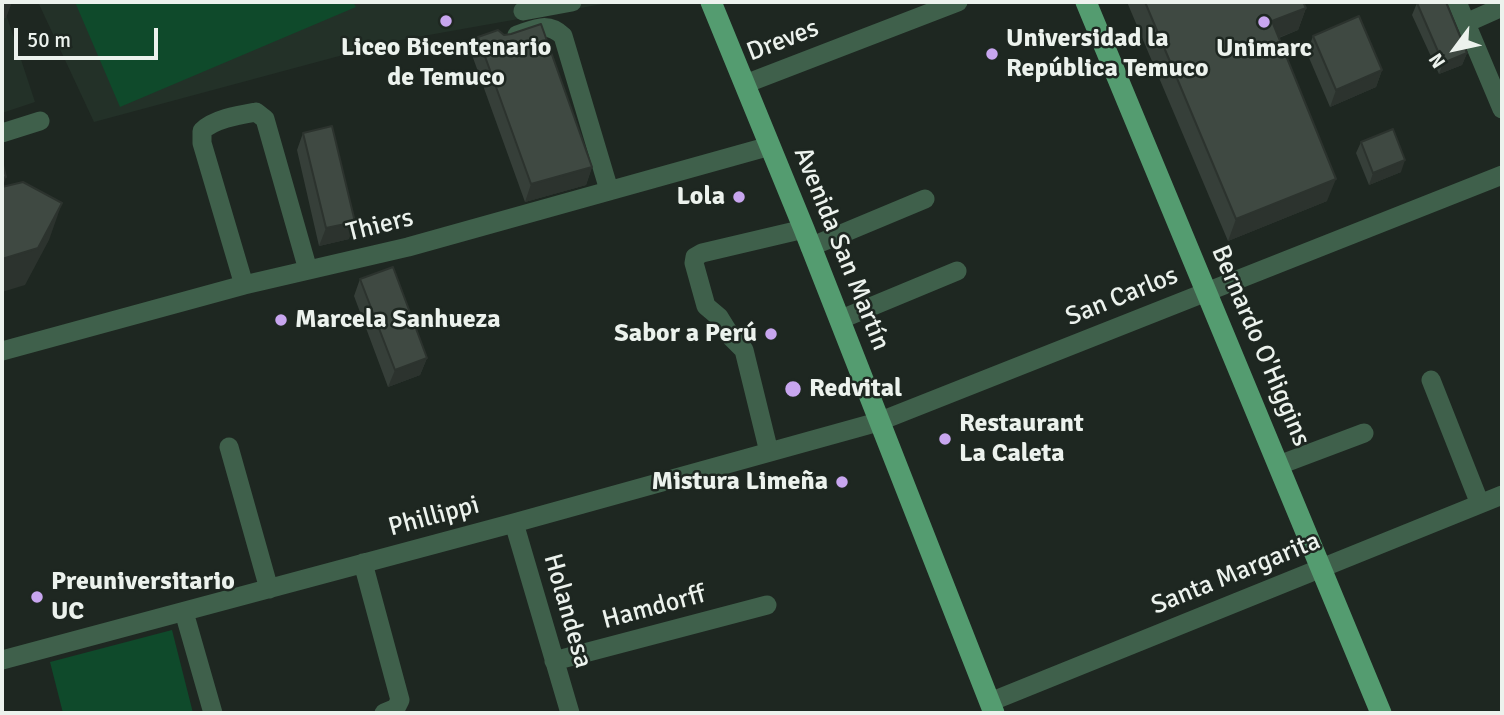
<!DOCTYPE html>
<html>
<head>
<meta charset="utf-8">
<style>
  body { margin:0 }
  #map { position:relative; width:1504px; height:715px; overflow:hidden; background:#1e2721; font-family:Signika,sans-serif }
  canvas { display:block }
  .frame { position:absolute; inset:0; border:4px solid #ecf2ed; pointer-events:none }
  .north { position:absolute; left:1420px; top:14px; width:70px; height:70px; -webkit-text-stroke:5px #1e2721; paint-order:stroke; rotate:237deg; font-size:19px; font-weight:700; line-height:28px; text-align:center; color:#ecf2ed }
  .north::after { content:''; display:block; margin:auto; width:24px; height:32px; background:#ecf2ed; clip-path:polygon(50% 0,100% 100%,50% 72%,0 100%) }
  .scale { position:absolute; left:14px; top:28px; width:144px; height:32px; box-sizing:border-box; border:4px solid #ecf2ed; border-top:0; padding-left:9px; font-size:21px; line-height:24px; white-space:nowrap; color:#ecf2ed; -webkit-text-stroke:5px #1e2721; paint-order:stroke }
</style>
</head>
<body>
<div id="map">
<canvas width="1504" height="715"></canvas>
<div class="frame"></div>
<div class="north">N</div>
<div class="scale">50 m</div>
</div>
<script>
const ctx = document.querySelector('canvas').getContext('2d');
ctx.lineJoin = 'round';
function fillPath(path, color) { ctx.fillStyle = color; ctx.fill(path, 'evenodd'); }
function stroke(path, color, width, dash) { ctx.strokeStyle = color; ctx.lineWidth = width; ctx.lineCap = dash ? 'butt' : 'round'; ctx.setLineDash(dash || []); ctx.stroke(path); }
function drawText(font, color, halo, rows, align = 'center') {
  ctx.font = font + ' Signika,sans-serif'; ctx.lineWidth = 5; ctx.setLineDash([]); ctx.textBaseline = 'middle'; ctx.strokeStyle = halo; ctx.fillStyle = color; for (const [text, x, y, turn = 0] of rows) {
    ctx.save(); ctx.translate(x, y); ctx.rotate((+turn || 0) * Math.PI / 180); ctx.textAlign = isNaN(turn) ? turn : align; if (halo) ctx.strokeText(text, 0, 0); ctx.fillText(text, 0, 0); ctx.restore();
  }
}
fillPath(new Path2D(`
  M 2,2 L 35,102 L 2,113 Z
  M 38,2 L 614,2 L 395,41 L 94,122 Z`), '#233128');
fillPath(new Path2D(`
  M 75,2 L 353,2 L 356,7 L 120,107 Z
  M 172,630 L 193,713 L 63,713 L 50,662 Z`), '#0f4a2b');
stroke(new Path2D(`
  M 1457,2 L 1502,109
  M 523,11 L 572,2
  M 1466,23 L 1502,7
  M 517,35 C 535,29 548,21 563,36 L 609,190
  M 745,84 L 958,2
  M 2,133 L 40,121
  M 810,247 L 925,199
  M 244,285 L 202,143 L 202,131 C 214,119 239,115 256,112 L 265,119 L 308,270
  M 839,320 L 957,271
  M 2,351 L 244,285 L 408,247 L 770,146
  M 1431,380 L 1480,504
  M 229,447 L 269,589
  M 769,452 L 744,350 L 732,338 L 719,317 L 706,306 L 694,263 L 695,257 L 702,253 L 804,229
  M 1279,465 L 1364,433
  M 514,523 L 570,713
  M 363,563 L 400,700 L 396,708 L 384,713
  M 184,612 L 213,713
  M 2,660 L 514,523 L 878,422 L 1502,175
  M 554,661 L 767,605
  M 990,702 L 1502,495`), '#3f604b', 19);
stroke(new Path2D(`
  M 711,2 L 804,229 L 994,713
  M 1086,2 L 1381,713`), '#549c70', 21);
fillPath(new Path2D(`
  M 1127,2 L 1303,2 L 1306,8 L 1298,30 L 1279,38 L 1327,201 L 1228,241 Z
  M 1417,3 L 1467,53 L 1462,65 L 1439,74 L 1412,15 Z
  M 1313,36 L 1382,70 L 1376,87 L 1330,107 L 1307,53 Z
  M 478,37 L 592,167 L 586,185 L 525,202 L 472,55 Z
  M 303,133 L 349,239 L 319,246 L 297,150 Z
  M 1361,142 L 1401,172 L 1369,185 L 1356,153 Z
  M 360,279 L 427,358 L 420,375 L 388,387 L 354,296 Z`), '#363f39');
fillPath(new Path2D(`
  M 2,2 L 12,2 L 6,18 L 2,19 Z
  M 1306,8 L 1298,30 L 1264,43 L 1272,21 Z
  M 1467,53 L 1462,65 L 1439,74 L 1443,63 Z
  M 1382,70 L 1376,87 L 1330,107 L 1336,90 Z
  M 1405,160 L 1401,172 L 1369,185 L 1373,173 Z
  M 592,167 L 586,185 L 525,202 L 531,184 Z
  M 6,177 L 4,183 L 2,183 L 2,178 Z
  M 1336,179 L 1327,201 L 1228,241 L 1236,219 Z
  M 62,203 L 49,240 L 25,285 L 2,292 L 2,259 Z
  M 355,222 L 349,239 L 319,246 L 326,228 Z
  M 427,358 L 420,375 L 388,387 L 395,370 Z`), '#2c332e');
const building = new Path2D(`
  M 1145,2 L 1303,2 L 1306,8 L 1272,21 L 1336,179 L 1236,219 Z
  M 1419,2 L 1446,2 L 1467,53 L 1443,63 L 1417,3 Z
  M 1359,16 L 1382,70 L 1336,90 L 1313,36 Z
  M 541,24 L 592,167 L 531,184 L 478,37 L 498,30 L 504,35 L 511,34 Z
  M 332,126 L 355,222 L 326,228 L 303,133 Z
  M 1393,129 L 1405,160 L 1373,173 L 1361,142 Z
  M 2,161 L 6,177 L 2,178 Z
  M 23,182 L 62,203 L 38,248 L 2,259 L 2,187 Z
  M 393,267 L 427,358 L 395,370 L 360,279 Z`);
fillPath(building, '#3f4942');
stroke(building, '#2c332e', 2);
for (const [x, y, r, color] of [
  [446,21,7,"#c8a6ef"],
  [1264,22,7,"#c8a6ef"],
  [992,54,7,"#c8a6ef"],
  [739,197,7,"#c8a6ef"],
  [281,320,7,"#c8a6ef"],
  [771,334,7,"#c8a6ef"],
  [793,389,9,"#c8a6ef"],
  [945,439,7,"#c8a6ef"],
  [842,482,7,"#c8a6ef"],
  [37,597,7,"#c8a6ef"]
]) { const dot = new Path2D(); dot.arc(x, y, r, 0, 2 * Math.PI); ctx.fillStyle = color; ctx.fill(dot); stroke(dot, '#1e2721', 2.5); }
drawText('bold 26px', '#ecf2ed', '#1e2721', [
  ["Universidad la",1006,39],
  ["República Temuco",1006,69],
  ["Liceo Bicentenario",446,48,"center"],
  ["de Temuco",446,78,"center"],
  ["Unimarc",1264,49,"center"],
  ["Lola",725,197,"right"],
  ["Marcela Sanhueza",295,320],
  ["Sabor a Perú",757,334,"right"],
  ["Redvital",809,389],
  ["Restaurant",959,424],
  ["La Caleta",959,454],
  ["Mistura Limeña",828,482,"right"],
  ["Preuniversitario",51,582],
  ["UC",51,612]
], 'left');
drawText('26px', '#ecf2ed', '#1e2721', [
  ["Dreves",783,41,-21],
  ["Thiers",380,226,-14],
  ["Avenida San Martín",841,249,68],
  ["San Carlos",1122,297,-22],
  ["Bernardo O'Higgins",1260,346,67],
  ["Phillippi",434,517,-15],
  ["Santa Margarita",1236,574,-22],
  ["Hamdorff",654,608,-15],
  ["Holandesa",567,611,74]
]);
</script>
</body>
</html>
